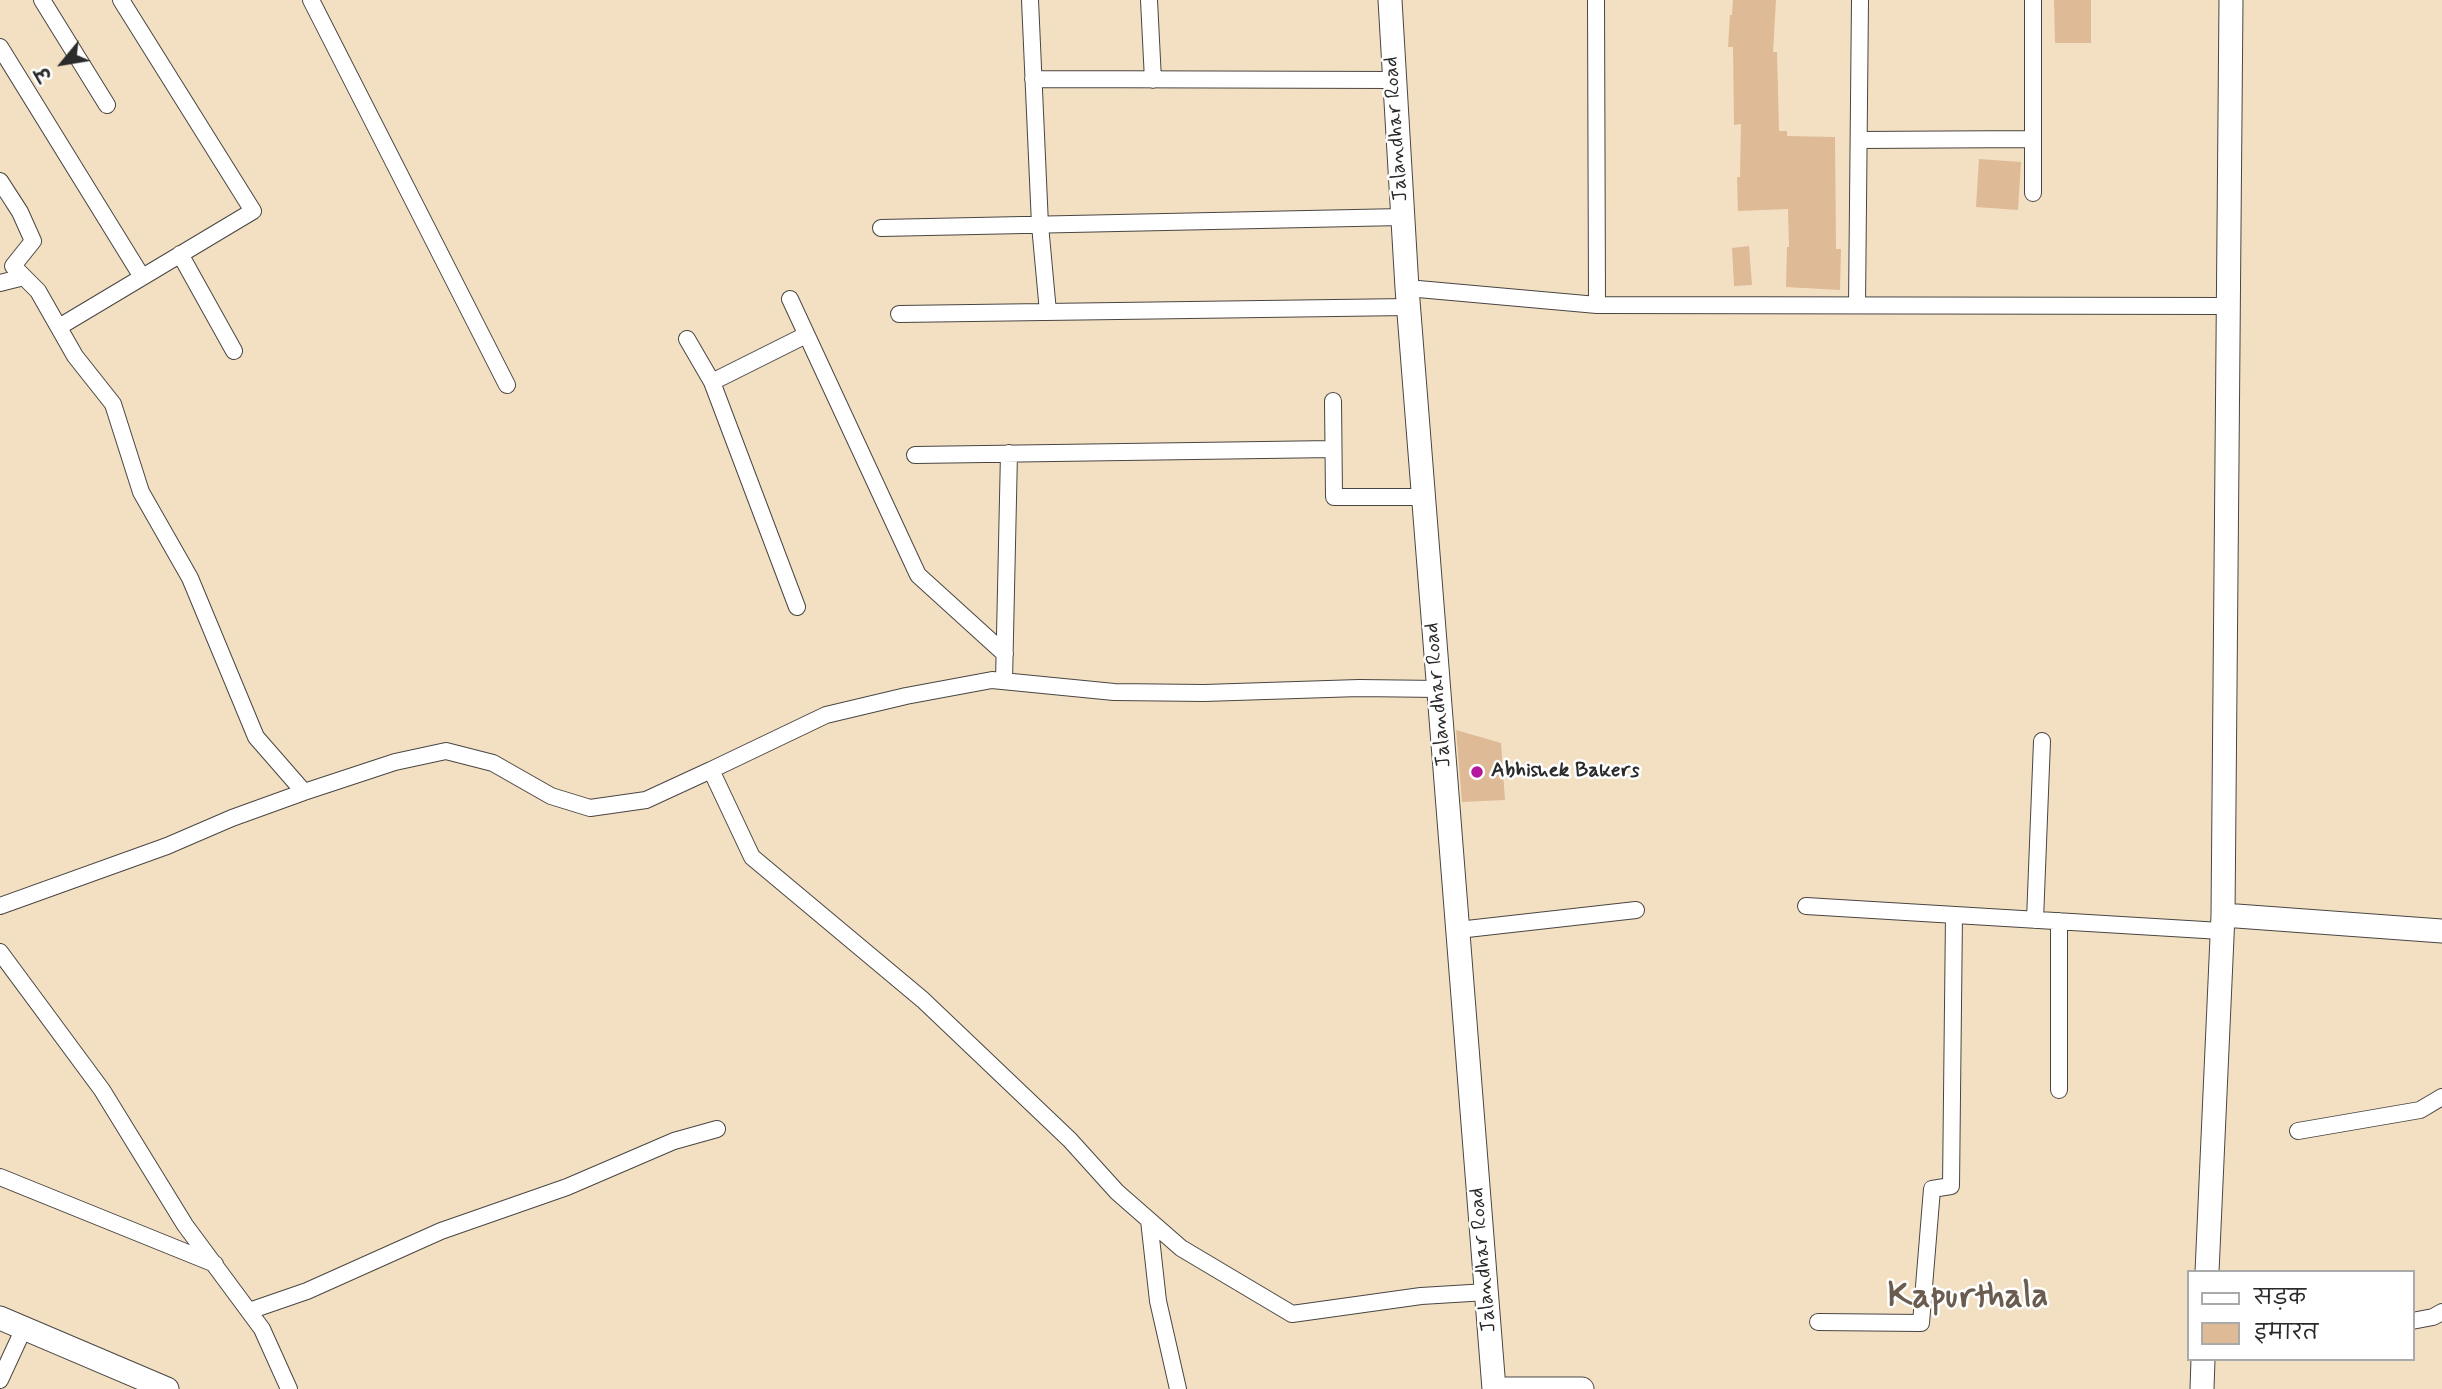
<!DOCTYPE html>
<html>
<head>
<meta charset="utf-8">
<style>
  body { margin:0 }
  #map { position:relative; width:2442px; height:1389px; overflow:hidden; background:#f3e0c3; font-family:Mynerve,"Playpen Sans Deva",sans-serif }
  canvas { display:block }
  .legend { position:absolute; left:2187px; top:1270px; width:228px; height:91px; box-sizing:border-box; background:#fff; border:2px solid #aaa; margin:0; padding:9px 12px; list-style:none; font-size:21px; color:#2b2b2b }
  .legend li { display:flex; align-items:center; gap:14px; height:35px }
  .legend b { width:35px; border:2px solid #aaa }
  .north { position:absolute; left:28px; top:28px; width:70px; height:70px; -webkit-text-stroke:5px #fff; paint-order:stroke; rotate:240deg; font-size:19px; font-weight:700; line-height:28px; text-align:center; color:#2b2b2b }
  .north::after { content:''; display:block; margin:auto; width:24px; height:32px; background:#2b2b2b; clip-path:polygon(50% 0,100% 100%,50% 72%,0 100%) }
</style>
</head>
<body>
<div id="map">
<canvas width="2442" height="1389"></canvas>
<ul class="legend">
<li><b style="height:9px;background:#fff"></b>सड़क</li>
<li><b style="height:19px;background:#deba96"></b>इमारत</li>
</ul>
<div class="north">उ</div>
</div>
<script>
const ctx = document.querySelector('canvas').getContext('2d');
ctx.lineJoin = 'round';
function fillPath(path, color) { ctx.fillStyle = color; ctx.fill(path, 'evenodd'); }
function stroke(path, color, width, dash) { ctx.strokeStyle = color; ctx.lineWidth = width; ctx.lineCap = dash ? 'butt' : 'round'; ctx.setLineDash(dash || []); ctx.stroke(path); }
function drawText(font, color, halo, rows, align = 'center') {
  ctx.font = font + ' Mynerve,sans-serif'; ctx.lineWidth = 5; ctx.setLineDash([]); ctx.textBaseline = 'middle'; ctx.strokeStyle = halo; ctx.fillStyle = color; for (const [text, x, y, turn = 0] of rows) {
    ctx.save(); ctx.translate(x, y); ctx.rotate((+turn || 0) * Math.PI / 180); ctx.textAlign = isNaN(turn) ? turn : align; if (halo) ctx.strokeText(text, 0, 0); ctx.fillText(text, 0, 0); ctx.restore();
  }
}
fillPath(new Path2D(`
  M 1733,0 L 1776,0 L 1773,52 L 1777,52 L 1779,131 L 1787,131 L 1787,136 L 1835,137 L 1836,249 L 1841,249 L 1840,290 L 1786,287 L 1787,247 L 1789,247 L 1788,209 L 1738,211 L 1737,177 L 1740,177 L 1741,124 L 1734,125 L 1733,47 L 1728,47 L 1730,15 L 1732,15 Z
  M 2054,0 L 2091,0 L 2091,43 L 2055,43 Z
  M 1979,159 L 2021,162 L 2018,210 L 1976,207 Z
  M 1749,246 L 1752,285 L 1734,286 L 1732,248 Z
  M 1456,730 L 1501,743 L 1505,800 L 1462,802 Z`), '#deba96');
const street = new Path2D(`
  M 42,0 L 107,105
  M 311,0 L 507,385
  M 1030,0 L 1040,225 L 1048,312
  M 1149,0 L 1153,80
  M 1596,0 L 1597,305
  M 0,47 L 142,277
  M 1033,79 L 1394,80
  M 1859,140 L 2033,139
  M 0,181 L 20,212 L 33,241 L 13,266 L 38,291 L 75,356 L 113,404 L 141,492 L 190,578 L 256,737 L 304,792
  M 2033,193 L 2033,0
  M 881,228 L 1402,217
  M 180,254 L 234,351
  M 0,283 L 24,277
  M 1407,288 L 1597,305 L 2227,306
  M 790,299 L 918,575 L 1005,654
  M 1857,305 L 1860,0
  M 899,314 L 1408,307
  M 59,327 L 253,211 L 121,0
  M 687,339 L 712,382 L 797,607
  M 712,382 L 806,335
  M 1333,401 L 1334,497 L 1424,497
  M 915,455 L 1333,449
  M 1004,681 L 1009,453
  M 1439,689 L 1359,688 L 1204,693 L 1114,692 L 992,680 L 906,696 L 826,715 L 711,770 L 752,857 L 923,1000 L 1070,1140 L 1117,1192 L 1181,1248 L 1292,1314 L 1421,1296 L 1487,1292
  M 0,906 L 167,846 L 232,818 L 304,792 L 395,762 L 446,751 L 493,763 L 551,796 L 590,808 L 646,800 L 711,770
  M 1806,906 L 2221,931
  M 2035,920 L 2042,741
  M 1458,930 L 1636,910
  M 0,952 L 102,1090 L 185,1225 L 262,1329 L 289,1389
  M 2059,1090 L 2059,921
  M 2298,1131 L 2420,1110 L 2442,1097
  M 0,1177 L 215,1264
  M 1149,1220 L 1158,1301 L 1178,1389
  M 249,1311 L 307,1291 L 441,1231 L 567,1187 L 674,1141 L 717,1129
  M 2412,1321 L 2433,1317 L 2442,1312
  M 1818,1322 L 1921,1323 L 1932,1189 L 1951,1186 L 1954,915
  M 0,1380 L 24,1328`);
const secondary = new Path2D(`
  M 1390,0 L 1407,288 L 1494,1389
  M 2231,0 L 2223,915 L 2442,931
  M 2207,1272 L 2223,915
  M 0,1318 L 167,1389
  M 1494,1389 L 1582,1389
  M 2202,1389 L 2203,1359`);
stroke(street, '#494642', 18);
stroke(secondary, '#494642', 25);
stroke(street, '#fff', 16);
stroke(secondary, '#fff', 23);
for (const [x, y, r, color] of [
  [1477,772,7,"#b5179e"]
]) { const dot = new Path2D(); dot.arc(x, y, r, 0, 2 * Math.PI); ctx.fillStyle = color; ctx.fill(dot); stroke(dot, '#fff', 2.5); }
drawText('21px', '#2b2b2b', '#fff', [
  ["Jalandhar Road",1397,129,-94],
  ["Jalandhar Road",1439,695,-95],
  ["Jalandhar Road",1484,1260,-95]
]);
drawText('bold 21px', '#2b2b2b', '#fff', [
  ["Abhishek Bakers",1491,772]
], 'left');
drawText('bold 35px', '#6a5d50', '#fff', [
  ["Kapurthala",1968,1299]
]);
</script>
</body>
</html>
